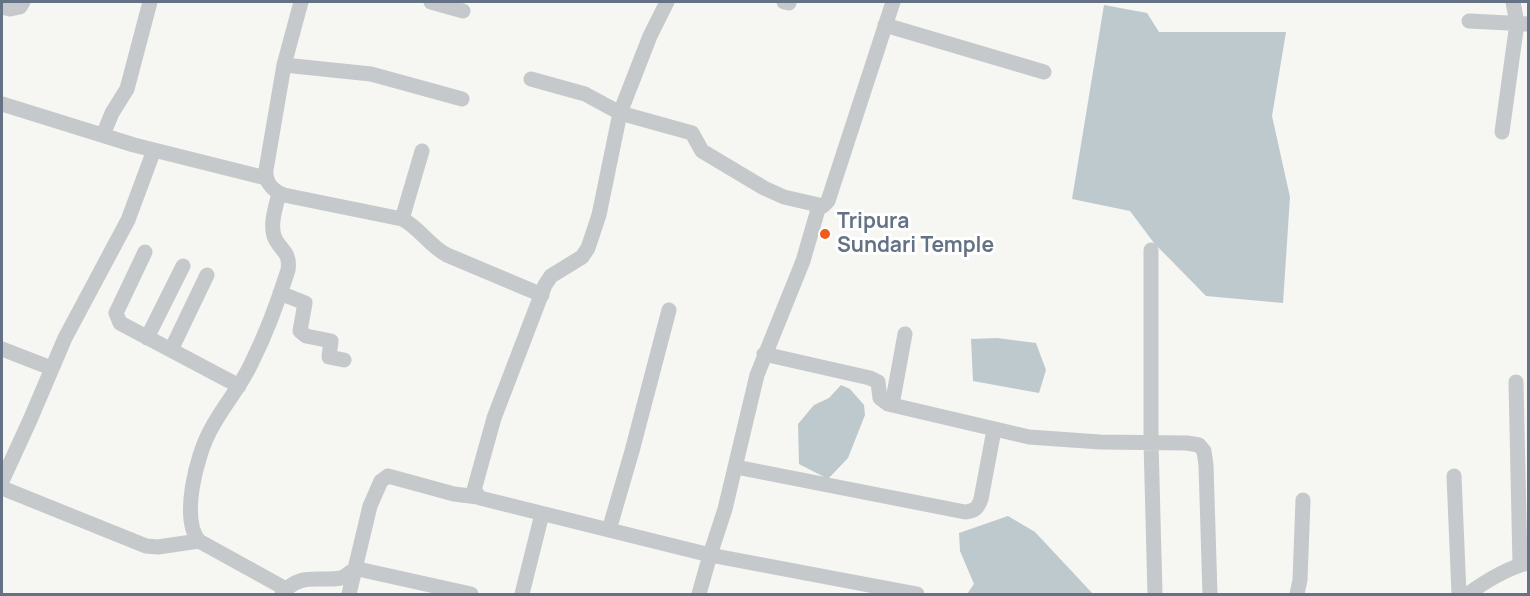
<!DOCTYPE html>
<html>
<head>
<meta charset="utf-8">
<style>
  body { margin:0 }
  #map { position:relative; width:1530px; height:596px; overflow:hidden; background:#f6f6f2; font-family:Manrope,sans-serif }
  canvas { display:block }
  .frame { position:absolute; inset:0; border:3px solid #637385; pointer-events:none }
</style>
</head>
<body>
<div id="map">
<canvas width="1530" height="596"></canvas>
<div class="frame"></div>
</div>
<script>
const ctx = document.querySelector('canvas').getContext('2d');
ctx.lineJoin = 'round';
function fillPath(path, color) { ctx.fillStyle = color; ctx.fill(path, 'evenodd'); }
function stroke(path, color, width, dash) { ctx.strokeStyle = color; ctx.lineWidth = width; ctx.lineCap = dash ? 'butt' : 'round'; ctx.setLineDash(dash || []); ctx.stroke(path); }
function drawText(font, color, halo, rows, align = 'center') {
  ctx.font = font + ' Manrope,sans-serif'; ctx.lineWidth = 6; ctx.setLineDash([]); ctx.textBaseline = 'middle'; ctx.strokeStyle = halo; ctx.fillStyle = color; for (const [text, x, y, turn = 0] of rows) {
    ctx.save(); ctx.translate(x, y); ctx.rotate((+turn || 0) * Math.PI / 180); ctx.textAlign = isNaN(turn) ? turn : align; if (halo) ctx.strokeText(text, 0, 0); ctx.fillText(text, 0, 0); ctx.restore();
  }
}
fillPath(new Path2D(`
  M 1104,5 L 1147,13 L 1159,32 L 1286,32 L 1272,116 L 1290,197 L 1283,303 L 1206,296 L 1154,243 L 1130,211 L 1072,199 Z
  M 997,338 L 1036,343 L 1046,370 L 1039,393 L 973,381 L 971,339 Z
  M 841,385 L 850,389 L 864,405 L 865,415 L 848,458 L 828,479 L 799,464 L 798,424 L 814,405 L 829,398 Z
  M 1008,516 L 1035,532 L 1093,594 L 967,594 L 974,584 L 960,551 L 959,533 Z`), '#bec9ce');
stroke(new Path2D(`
  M 301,2 L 284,65 L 266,170 C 265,182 273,191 284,195 L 402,219 C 419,227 428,245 447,255 L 542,295
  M 431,2 L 463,11
  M 784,2 L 789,3
  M 893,2 L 828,201 L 823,206 L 784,197 L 764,188 L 702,151 L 692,133 L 620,113 L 599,215 L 588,248 L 582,257 L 551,276 L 545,285 L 494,418 L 474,490 L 480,498 L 710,555 L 917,594
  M 2,7 L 10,9 L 20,7 L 23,2
  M 1469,21 L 1528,24
  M 885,25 L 1044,72
  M 284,65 L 371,74 L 462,99
  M 531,79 L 585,94 L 620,113 L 650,36 L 667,2
  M 2,104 L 134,145 L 266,178
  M 1502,132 L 1517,23 L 1513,2
  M 103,135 L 112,113 L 127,89 L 150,2
  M 279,193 C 276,207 270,222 274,236 C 279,250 291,251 288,270 C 278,302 266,334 251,364 C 240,388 222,407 210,431 C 197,455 180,518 199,541 L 286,589
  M 402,219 L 422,151
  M 1151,250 L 1151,442 L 1155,594
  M 145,252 L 116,313 L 120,323 L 239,386
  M 280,293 L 305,303 L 300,331 L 306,336 L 331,341 L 329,357 L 344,360
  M 147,338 L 183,266
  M 2,349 L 51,368
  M 171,350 L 207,275
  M 764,354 L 870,378 L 878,382 L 880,398 L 888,404 L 1029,437 L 1100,442 L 1187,443 L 1199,445 L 1204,451 L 1206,465 L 1210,594
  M 1516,382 L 1520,565
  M 892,405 L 905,334
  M 736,467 L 965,512 C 975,511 978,508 981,499 L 994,430
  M 1454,476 L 1459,594
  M 2,481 L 30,420 L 65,338 L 128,220 L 154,150
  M 2,488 L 146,546 L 158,547 L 199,541
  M 609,530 L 632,451 L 669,310
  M 282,594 C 300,572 317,582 341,578 C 348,576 350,570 358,569 L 471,594
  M 349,594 L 370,506 L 381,481 L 388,476 L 454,494 L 478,497
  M 522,594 L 542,514
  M 699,594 L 710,555 L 725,509 L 757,375 L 803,261 L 819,206
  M 1297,594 L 1300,580 L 1303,500
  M 1468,594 C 1486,581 1507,568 1528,563`), '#c5c9cc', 15);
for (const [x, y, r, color] of [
  [825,234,6,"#ef5b19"]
]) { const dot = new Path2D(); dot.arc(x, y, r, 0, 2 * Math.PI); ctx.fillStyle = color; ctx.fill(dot); stroke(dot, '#fff', 2); }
drawText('bold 21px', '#637385', '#fff', [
  ["Tripura",837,222],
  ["Sundari Temple",837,246]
], 'left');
</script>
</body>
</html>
